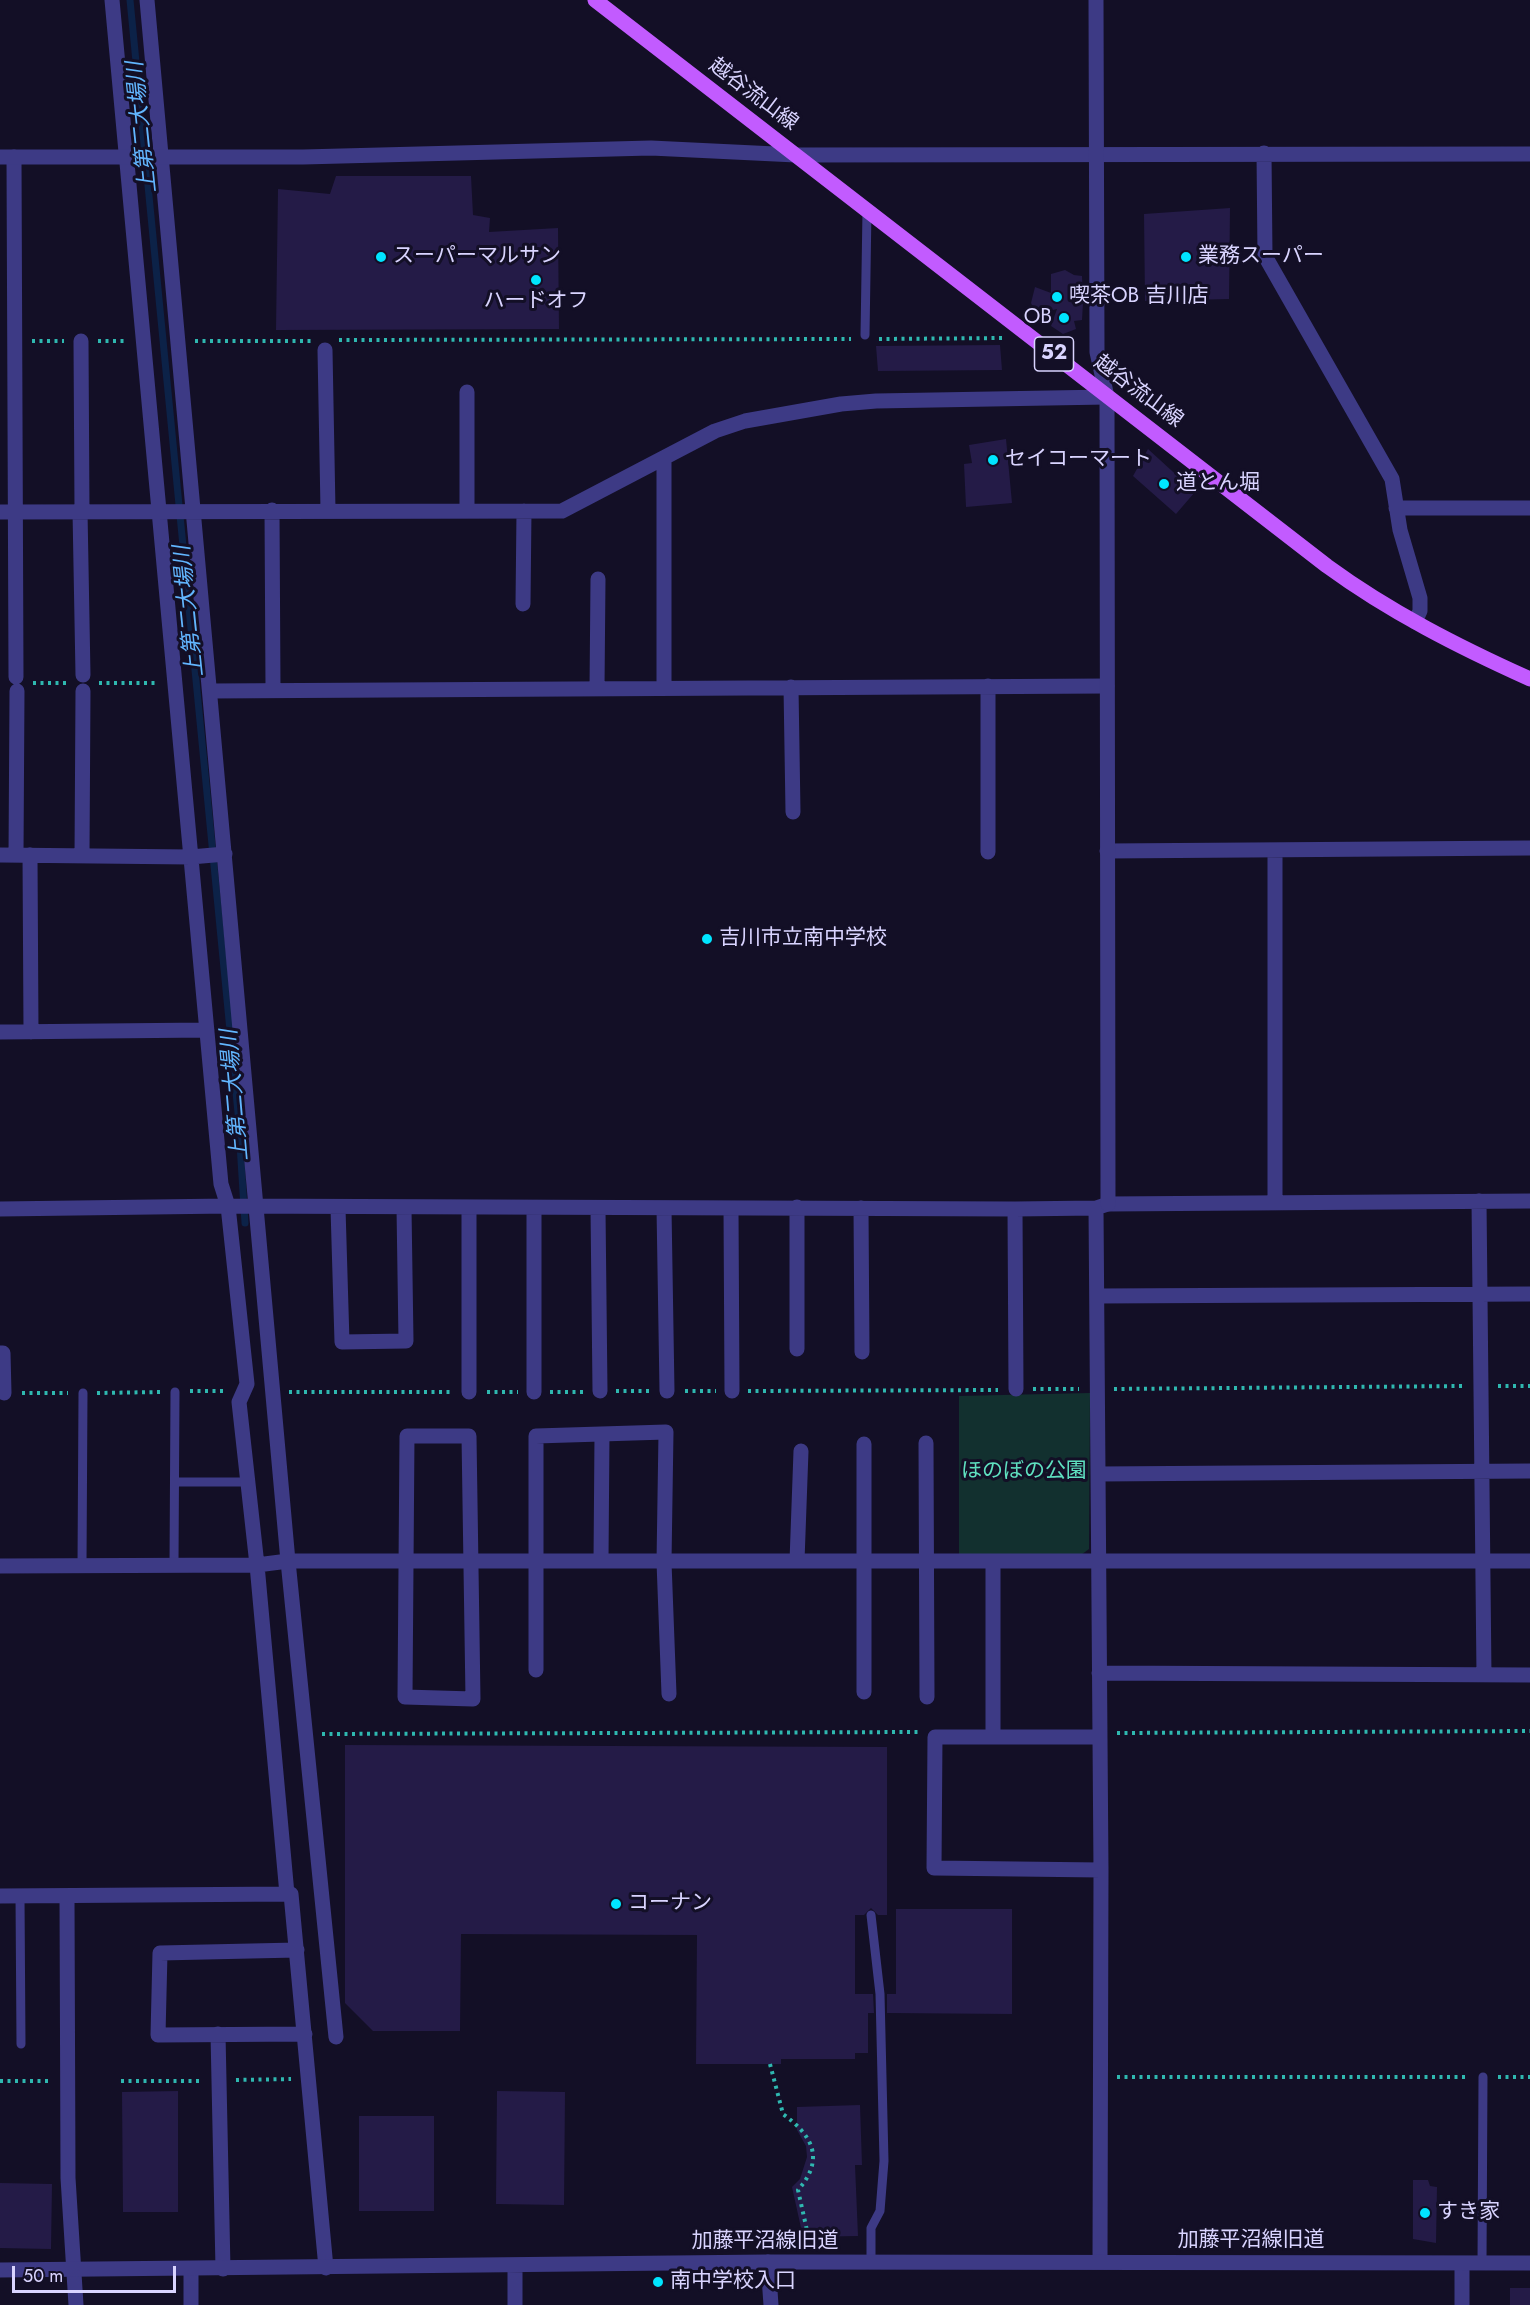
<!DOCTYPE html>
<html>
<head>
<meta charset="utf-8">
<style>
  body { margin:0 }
  #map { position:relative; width:1530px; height:2305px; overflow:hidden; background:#130f26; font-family:Jost,sans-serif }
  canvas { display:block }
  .scale { position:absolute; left:12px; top:2266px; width:164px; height:27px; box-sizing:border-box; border:3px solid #d9d4ff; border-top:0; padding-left:8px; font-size:18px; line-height:21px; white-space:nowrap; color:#d9d4ff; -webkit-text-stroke:4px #130f26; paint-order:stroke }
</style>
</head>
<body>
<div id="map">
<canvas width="1530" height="2305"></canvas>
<div class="scale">50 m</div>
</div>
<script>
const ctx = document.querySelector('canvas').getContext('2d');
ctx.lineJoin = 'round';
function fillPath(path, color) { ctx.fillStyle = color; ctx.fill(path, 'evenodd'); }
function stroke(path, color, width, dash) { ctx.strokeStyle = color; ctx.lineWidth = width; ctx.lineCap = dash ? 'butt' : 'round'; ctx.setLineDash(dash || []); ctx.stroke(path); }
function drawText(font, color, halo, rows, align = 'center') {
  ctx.font = font + ' Jost,"Noto Sans JP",sans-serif'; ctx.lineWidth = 6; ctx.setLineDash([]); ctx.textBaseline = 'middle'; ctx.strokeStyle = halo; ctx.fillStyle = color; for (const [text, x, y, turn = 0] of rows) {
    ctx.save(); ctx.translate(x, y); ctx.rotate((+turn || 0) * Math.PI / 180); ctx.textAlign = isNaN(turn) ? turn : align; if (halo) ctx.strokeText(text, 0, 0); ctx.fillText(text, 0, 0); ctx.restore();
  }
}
fillPath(new Path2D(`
  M 1090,1393 L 1089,1549 L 1081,1555 L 959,1554 L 959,1396 Z`), '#12302f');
stroke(new Path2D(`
  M 130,0 L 238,1113 L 245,1223`), '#0c2248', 7);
fillPath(new Path2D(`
  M 336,176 L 471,176 L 473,215 L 490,218 L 489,232 L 558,228 L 559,329 L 276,330 L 278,189 L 330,194 Z
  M 1230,208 L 1229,299 L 1145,301 L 1144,214 Z
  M 1065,270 L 1074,275 L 1082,276 L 1083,303 L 1082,320 L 1074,321 L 1076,329 L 1063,334 L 1051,326 L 1057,309 L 1036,314 L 1031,303 L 1035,287 L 1051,293 L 1051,274 Z
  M 1000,345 L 1002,370 L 878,371 L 876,346 Z
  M 1006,439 L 1012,503 L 966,507 L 964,464 L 972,463 L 969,445 Z
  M 1148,449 L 1195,492 L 1176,514 L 1133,476 Z
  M 345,1745 L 887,1747 L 887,1915 L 878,1915 L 871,1908 L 864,1915 L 855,1915 L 855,1994 L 873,1994 L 874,2013 L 868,2013 L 868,2053 L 855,2053 L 855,2059 L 781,2059 L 781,2064 L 696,2064 L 697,1935 L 461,1934 L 460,2031 L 373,2031 L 345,2003 Z
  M 896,1909 L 1012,1909 L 1012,2014 L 887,2013 L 887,1994 L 896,1994 Z
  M 178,2091 L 178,2212 L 123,2212 L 122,2092 Z
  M 497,2091 L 565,2092 L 564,2205 L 496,2204 Z
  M 860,2105 L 862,2165 L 855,2165 L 858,2236 L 803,2237 L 792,2187 L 800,2179 L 807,2157 L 806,2146 L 797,2130 L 797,2107 Z
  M 359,2116 L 434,2116 L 434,2211 L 359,2211 Z
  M 1413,2180 L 1428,2180 L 1430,2186 L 1437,2187 L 1436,2243 L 1413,2239 Z
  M 0,2183 L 52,2184 L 51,2249 L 0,2248 Z
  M 1510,2288 L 1530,2288 L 1530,2305 L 1510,2305 Z`), '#241b47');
stroke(new Path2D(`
  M 879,339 L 1004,338
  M 339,340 L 851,339
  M 32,341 L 64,341
  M 98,341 L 127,341
  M 195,341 L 311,341
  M 33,683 L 68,683
  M 99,683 L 158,683
  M 1498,1386 L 1530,1386
  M 1033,1389 L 1079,1389
  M 1114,1389 L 1463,1386
  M 190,1391 L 224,1391
  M 616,1391 L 650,1391
  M 685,1391 L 716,1391
  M 748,1391 L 998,1390
  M 289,1392 L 452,1392
  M 487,1392 L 518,1392
  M 550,1392 L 584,1392
  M 22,1393 L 68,1393
  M 97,1393 L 161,1392
  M 1117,1733 L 1530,1731
  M 322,1734 L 920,1732
  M 770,2064 L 783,2114 C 813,2136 825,2159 798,2190 L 808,2235
  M 1117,2077 L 1469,2077
  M 1498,2077 L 1530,2077
  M 236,2080 L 291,2079
  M 0,2081 L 51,2081
  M 121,2081 L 201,2081`), '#2fb8b0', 4, [3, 4.5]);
stroke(new Path2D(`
  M 865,335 L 867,210
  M 175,1482 L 250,1482
  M 174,1564 L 175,1392
  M 82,1565 L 83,1393
  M 20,1896 L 21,2044
  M 871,2262 L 871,2228 L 880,2211 L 884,2161 L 880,1994 L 871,1915
  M 1482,2263 L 1483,2077`), '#3d3a85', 9);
stroke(new Path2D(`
  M 112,0 L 221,1184 L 228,1206 L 247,1384 L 239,1402 L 257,1565 L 288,1561 L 1530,1561
  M 147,0 L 288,1561 L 336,2037
  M 1264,153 L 1265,256 L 1392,479 L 1400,530 L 1420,598 L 1420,611 L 1415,622
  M 796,155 L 1530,154
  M 14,157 L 16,677
  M 81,341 L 82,511
  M 325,350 L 328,510
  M 1396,508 L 1530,508
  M 272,510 L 273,689
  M 467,510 L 467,392
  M 80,511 L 83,675
  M 0,512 L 562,511 L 715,431 L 745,421 L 841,404 L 876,401 L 1107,397
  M 523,604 L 524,511
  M 988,686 L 988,852
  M 791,687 L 793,812
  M 664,688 L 664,458
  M 597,689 L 598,579
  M 211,691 L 1107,686
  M 1107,851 L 1530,848
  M 0,855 L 191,857 L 225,854
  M 16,855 L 17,691
  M 30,855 L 31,1032
  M 82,855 L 83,691
  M 0,1032 L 207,1030
  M 1479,1201 L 1484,1675
  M 1275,1203 L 1275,851
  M 338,1208 L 342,1342 L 406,1341 L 404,1208
  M 534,1208 L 534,1392
  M 664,1208 L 667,1391
  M 731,1208 L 732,1391
  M 861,1208 L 862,1352
  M 1096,1208 L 1101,1870 L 1100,2261
  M 0,1209 L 228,1206 L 1015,1209 L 1096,1208 L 1108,1204 L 1530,1201
  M 598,1209 L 600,1391
  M 1015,1209 L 1016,1389
  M 1098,1296 L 1530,1294
  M 797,1349 L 797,1207
  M 0,1353 L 3,1353 L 4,1393
  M 469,1392 L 469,1208
  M 407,1436 L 469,1436 L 473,1699 L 405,1697 Z
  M 926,1443 L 927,1697
  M 864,1444 L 864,1692
  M 1099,1474 L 1530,1471
  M 601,1561 L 602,1434
  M 797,1561 L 801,1451
  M 993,1561 L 993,1737
  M 0,1566 L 257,1565 L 287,1894
  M 536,1670 L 536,1436 L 666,1432 L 664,1562 L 669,1694
  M 1099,1673 L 1530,1675
  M 1100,1737 L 935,1737 L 934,1868 L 1101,1870
  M 0,1896 L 291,1894 L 326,2268
  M 67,1896 L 68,2178 L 76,2305
  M 297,1950 L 160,1953 L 158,2035 L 305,2034
  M 218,2034 L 223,2269
  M 768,2262 L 771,2305
  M 1462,2264 L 1462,2305
  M 191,2269 L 191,2305`), '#3d3a85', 15);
stroke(new Path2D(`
  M 1096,0 L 1097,352 L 1107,397 L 1108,1204
  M 0,157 L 303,157 L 651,148 L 796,155
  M 0,2270 L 768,2262 L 1530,2263
  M 515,2305 L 515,2266`), '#3d3a85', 15);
stroke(new Path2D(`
  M 595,0 L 1327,566 C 1390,612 1459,647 1530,679`), '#c25bff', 15);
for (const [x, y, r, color] of [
  [381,257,6,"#00e5ff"],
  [1186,257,6,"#00e5ff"],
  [536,280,6,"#00e5ff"],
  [1057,297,6,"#00e5ff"],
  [1064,318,6,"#00e5ff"],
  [993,460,6,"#00e5ff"],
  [1164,484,6,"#00e5ff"],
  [707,939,6,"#00e5ff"],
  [616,1904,6,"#00e5ff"],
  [1425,2213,6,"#00e5ff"],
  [658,2282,6,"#00e5ff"]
]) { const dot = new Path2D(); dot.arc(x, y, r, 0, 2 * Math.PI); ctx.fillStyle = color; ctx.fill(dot); stroke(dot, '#130f26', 2); }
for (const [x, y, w] of [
  [1054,354,39]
]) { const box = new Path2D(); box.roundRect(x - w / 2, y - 17, w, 34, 4.5); ctx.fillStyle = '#130f26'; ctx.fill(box); stroke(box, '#d9d4ff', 1.5); }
drawText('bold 20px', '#d9d4ff', null, [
  ["52",1054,354]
]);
drawText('21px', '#d9d4ff', '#130f26', [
  ["越谷流山線",753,95,37],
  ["越谷流山線",1138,392,37],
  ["加藤平沼線旧道",1251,2241],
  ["加藤平沼線旧道",765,2242]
]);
drawText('21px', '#d9d4ff', '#130f26', [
  ["スーパーマルサン",393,257],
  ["業務スーパー",1198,257],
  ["喫茶OB 吉川店",1069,297],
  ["ハードオフ",536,302,"center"],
  ["OB",1052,318,"right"],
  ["セイコーマート",1005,460],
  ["道とん堀",1176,484],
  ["吉川市立南中学校",719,939],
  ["コーナン",628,1904],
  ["すき家",1437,2213],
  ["南中学校入口",670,2282]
], 'left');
drawText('21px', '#5fe0c0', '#130f26', [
  ["ほのぼの公園",1024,1472]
]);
drawText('italic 22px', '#62b6ff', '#130f26', [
  ["上第二大場川",143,127,-96],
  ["上第二大場川",190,611,-96],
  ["上第二大場川",236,1095,-95]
]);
</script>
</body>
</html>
